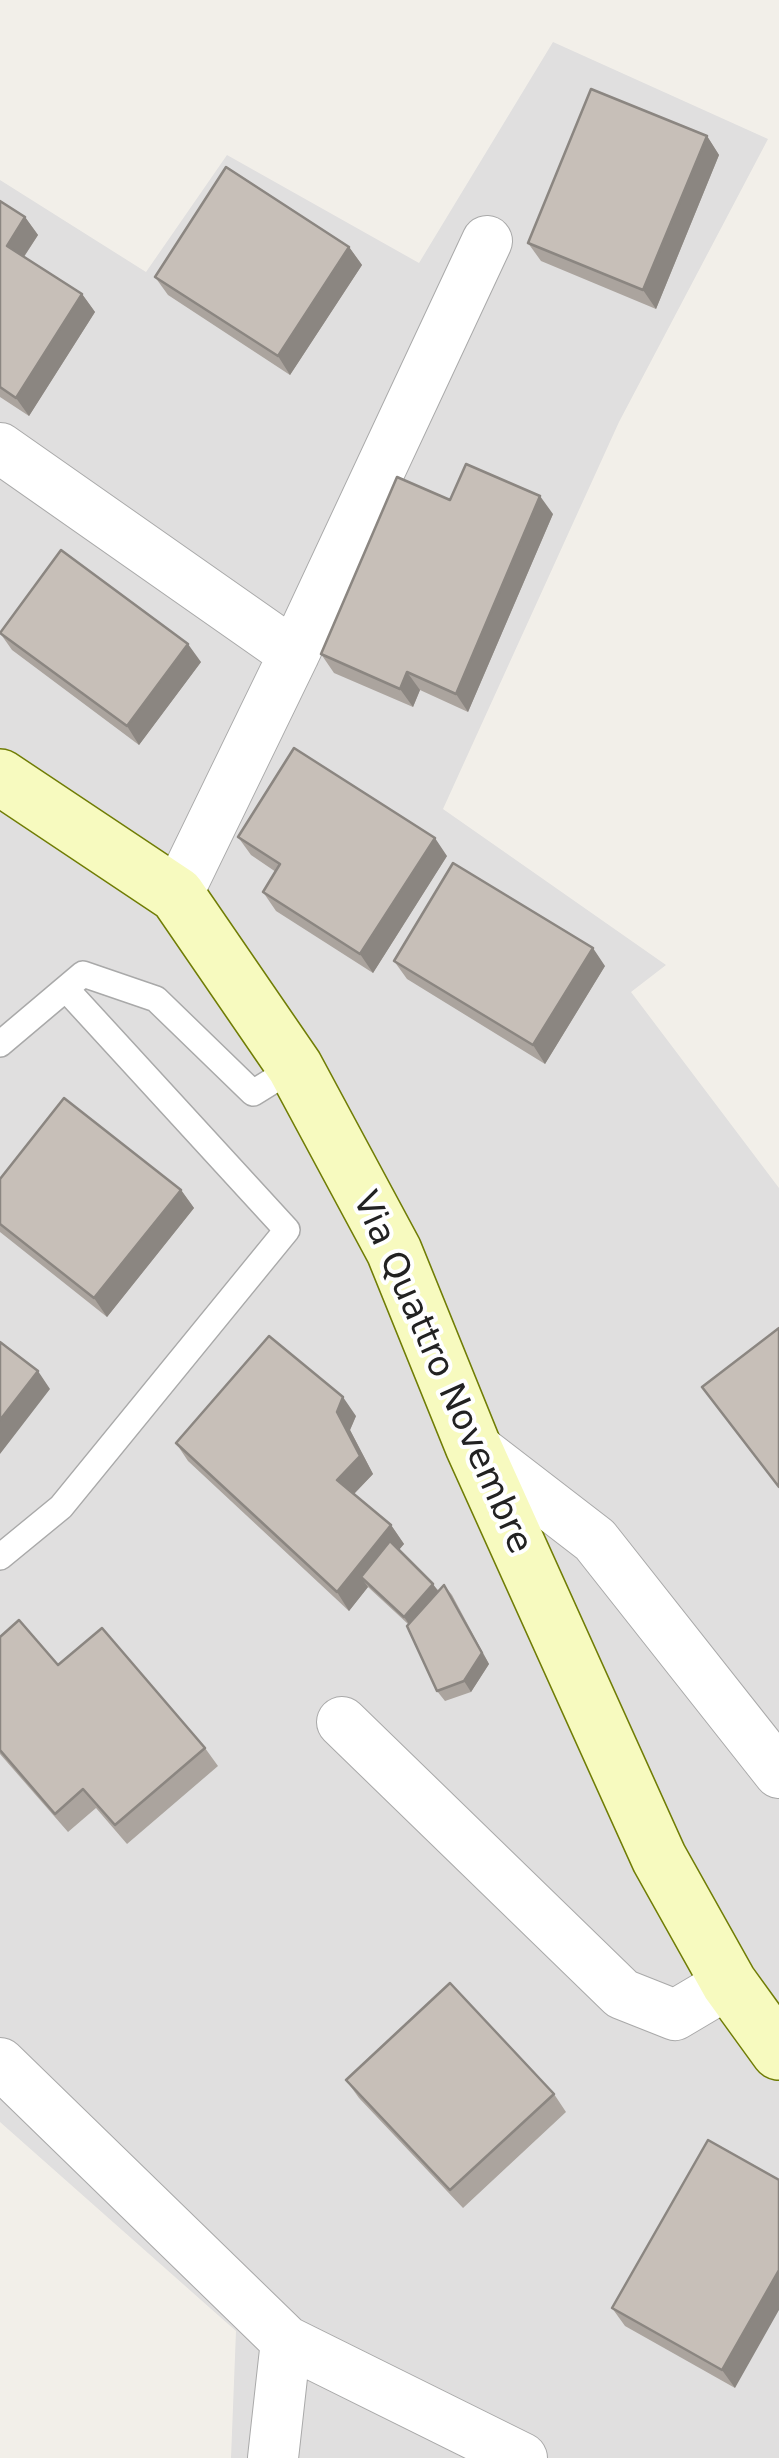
<!DOCTYPE html>
<html>
<head>
<meta charset="utf-8">
<style>
  body { margin:0 }
  canvas { display:block; background:#f2efe9 }
</style>
</head>
<body>
<canvas width="779" height="2458"></canvas>
<script>
const ctx = document.querySelector('canvas').getContext('2d');
ctx.lineJoin = 'round';
function fillPath(path, color) { ctx.fillStyle = color; ctx.fill(path, 'evenodd'); }
function stroke(path, color, width, dash) { ctx.strokeStyle = color; ctx.lineWidth = width; ctx.lineCap = dash ? 'butt' : 'round'; ctx.setLineDash(dash || []); ctx.stroke(path); }
function drawText(font, color, halo, rows, align = 'center') {
  ctx.font = font + ' "DejaVu Sans",sans-serif'; ctx.lineWidth = 8; ctx.setLineDash([]); ctx.textBaseline = 'middle'; ctx.strokeStyle = halo; ctx.fillStyle = color; for (const [text, x, y, turn = 0] of rows) {
    ctx.save(); ctx.translate(x, y); ctx.rotate((+turn || 0) * Math.PI / 180); ctx.textAlign = isNaN(turn) ? turn : align; if (halo) ctx.strokeText(text, 0, 0); ctx.fillText(text, 0, 0); ctx.restore();
  }
}
fillPath(new Path2D(`
  M 553,42 L 768,139 L 619,422 L 443,809 L 666,965 L 631,992 L 779,1188 L 779,2458 L 231,2458 L 236,2331 L 0,2122 L 0,180 L 146,272 L 227,155 L 419,263 Z`), '#e0dfdf');
const lane = new Path2D(`
  M 0,1044 L 83,974 L 156,999 L 253,1093 L 295,1067
  M 0,1557 L 61,1507 L 287,1230 L 66,989`);
const street = new Path2D(`
  M 0,448 L 294,654
  M 177,895 L 294,654 L 487,241
  M 473,1446 L 595,1540 L 779,1773
  M 342,1722 L 622,1994 L 675,2015 L 729,1983
  M 0,2063 L 286,2341 L 522,2458
  M 273,2458 L 286,2341`);
const secondary = new Path2D(`
  M 0,777 L 177,895 L 295,1067 L 394,1251 L 473,1446 L 659,1858 L 729,1983 L 779,2052`);
stroke(lane, '#a9a9a9', 28);
stroke(street, '#a9a9a9', 52);
stroke(secondary, '#707d05', 58);
stroke(lane, '#fff', 25);
stroke(street, '#fff', 50);
stroke(secondary, '#f7fabf', 55);
fillPath(new Path2D(`
  M 707,136 L 719,155 L 656,309 L 541,261 L 528,243 Z
  M 0,201 L 25,217 L 38,235 L 24,257 L 82,294 L 95,312 L 29,416 L 0,397 Z
  M 349,247 L 362,265 L 290,375 L 168,295 L 155,277 Z
  M 450,500 L 553,514 L 468,712 L 420,690 L 413,707 L 334,673 L 321,654 Z
  M 0,633 L 201,662 L 139,745 L 12,650 Z
  M 238,837 L 447,856 L 373,973 L 276,911 L 263,892 L 276,872 L 251,855 Z
  M 394,961 L 605,966 L 545,1064 L 407,979 Z
  M 0,1179 L 181,1190 L 194,1208 L 107,1317 L 0,1232 Z
  M 356,1416 L 350,1430 L 373,1474 L 354,1494 L 391,1525 L 404,1544 L 398,1550 L 439,1591 L 444,1585 L 452,1595 L 489,1664 L 471,1692 L 445,1701 L 437,1691 L 408,1624 L 368,1587 L 349,1611 L 188,1461 L 176,1443 Z
  M 0,1637 L 58,1665 L 205,1748 L 218,1766 L 127,1844 L 96,1808 L 68,1832 L 0,1754 Z
  M 346,2080 L 554,2094 L 566,2112 L 463,2208 L 359,2098 Z
  M 708,2140 L 735,2388 L 625,2326 L 612,2308 Z`), '#aba49e');
fillPath(new Path2D(`
  M 707,136 L 719,155 L 656,309 L 643,290 Z
  M 25,217 L 38,235 L 19,264 L 7,246 Z
  M 349,247 L 362,265 L 290,375 L 278,356 Z
  M 82,294 L 95,312 L 29,416 L 16,398 Z
  M 540,496 L 553,514 L 468,712 L 456,694 Z
  M 188,644 L 201,662 L 139,745 L 127,726 Z
  M 407,672 L 420,690 L 413,707 L 400,689 Z
  M 435,838 L 447,856 L 373,973 L 360,954 Z
  M 593,948 L 605,966 L 545,1064 L 533,1045 Z
  M 181,1190 L 194,1208 L 107,1317 L 94,1298 Z
  M 38,1371 L 50,1389 L 0,1454 L 0,1420 Z
  M 343,1397 L 356,1416 L 350,1430 L 373,1474 L 350,1498 L 337,1480 L 337,1412 Z
  M 391,1525 L 404,1544 L 370,1585 L 361,1577 L 368,1587 L 349,1611 L 337,1592 Z
  M 433,1584 L 440,1594 L 411,1627 L 404,1617 Z
  M 444,1585 L 489,1664 L 471,1692 L 464,1681 Z
  M 779,2270 L 779,2310 L 735,2388 L 722,2370 Z`), '#8b8681');
const building = new Path2D(`
  M 591,89 L 707,136 L 643,290 L 528,243 Z
  M 226,167 L 349,247 L 278,356 L 155,277 Z
  M 0,201 L 25,217 L 7,246 L 82,294 L 16,398 L 0,387 Z
  M 466,464 L 540,496 L 456,694 L 407,672 L 400,689 L 321,654 L 397,477 L 450,500 Z
  M 61,550 L 188,644 L 127,726 L 0,633 Z
  M 294,748 L 435,838 L 360,954 L 263,892 L 280,864 L 238,837 Z
  M 453,863 L 593,948 L 533,1045 L 394,961 Z
  M 64,1098 L 181,1190 L 94,1298 L 0,1224 L 0,1179 Z
  M 779,1328 L 779,1487 L 702,1387 Z
  M 269,1336 L 343,1397 L 337,1412 L 360,1456 L 337,1480 L 391,1525 L 337,1592 L 176,1443 Z
  M 0,1342 L 38,1371 L 0,1420 Z
  M 390,1541 L 433,1584 L 404,1617 L 361,1577 Z
  M 444,1585 L 482,1653 L 464,1681 L 437,1691 L 407,1626 Z
  M 19,1620 L 58,1665 L 102,1628 L 205,1748 L 115,1825 L 83,1789 L 55,1814 L 0,1750 L 0,1637 Z
  M 450,1983 L 554,2094 L 450,2190 L 346,2080 Z
  M 708,2140 L 779,2180 L 779,2270 L 722,2370 L 612,2308 Z`);
fillPath(building, '#c7bfb8');
stroke(building, '#8b8681', 2.5);
drawText('35px', '#222', '#fff', [
  ["Via Quattro Novembre",441,1373,66]
]);
</script>
</body>
</html>
